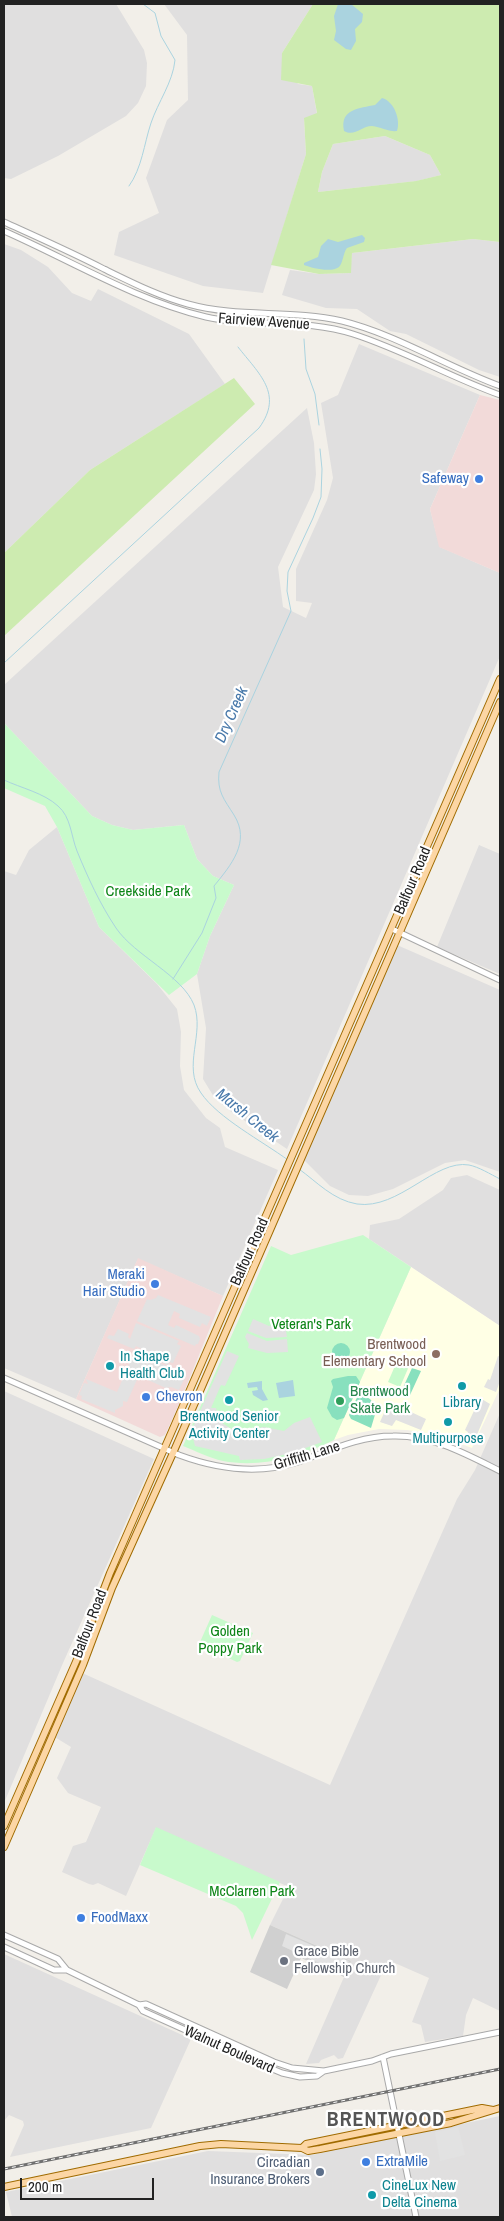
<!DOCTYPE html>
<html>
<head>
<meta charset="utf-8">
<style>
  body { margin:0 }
  #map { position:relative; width:504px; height:2221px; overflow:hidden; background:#f2efe9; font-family:"Archivo Narrow",sans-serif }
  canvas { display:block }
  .frame { position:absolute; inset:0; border:5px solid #222; pointer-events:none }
  .scale { position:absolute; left:20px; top:2178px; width:134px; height:22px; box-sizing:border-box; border:2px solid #222; border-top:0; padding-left:6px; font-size:15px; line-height:18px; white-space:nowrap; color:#222; -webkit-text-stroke:4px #fff; paint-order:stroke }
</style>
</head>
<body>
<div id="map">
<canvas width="504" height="2221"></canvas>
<div class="frame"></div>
<div class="scale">200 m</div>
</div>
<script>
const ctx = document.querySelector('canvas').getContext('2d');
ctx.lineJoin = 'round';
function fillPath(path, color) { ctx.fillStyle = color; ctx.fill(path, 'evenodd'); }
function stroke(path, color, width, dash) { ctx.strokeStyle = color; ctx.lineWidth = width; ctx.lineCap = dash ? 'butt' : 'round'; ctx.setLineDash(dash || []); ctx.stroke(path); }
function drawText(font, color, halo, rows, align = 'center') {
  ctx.font = font + ' "Archivo Narrow",sans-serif'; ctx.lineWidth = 4.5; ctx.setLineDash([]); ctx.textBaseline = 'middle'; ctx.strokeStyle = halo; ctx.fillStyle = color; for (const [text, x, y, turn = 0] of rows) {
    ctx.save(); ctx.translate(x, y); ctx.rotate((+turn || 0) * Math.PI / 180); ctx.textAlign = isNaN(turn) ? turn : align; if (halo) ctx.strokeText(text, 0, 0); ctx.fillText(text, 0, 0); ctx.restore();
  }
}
fillPath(new Path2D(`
  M 4,4 L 116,4 L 144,50 L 147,63 L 146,86 L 138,103 L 126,116 L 58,156 L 11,179 L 4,178 Z
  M 164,4 L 313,4 L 282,53 L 298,84 L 312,86 L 317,114 L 304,119 L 306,154 L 263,293 L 203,286 L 114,255 L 119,232 L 159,213 L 146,178 L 167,120 L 188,100 L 187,35 Z
  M 385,136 L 430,155 L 441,175 L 417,181 L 318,192 L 322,172 L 333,144 Z
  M 473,239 L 500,242 L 500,377 L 479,370 L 406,334 L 390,331 L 357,309 L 326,308 L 282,295 L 290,270 L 319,274 L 350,273 L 352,253 Z
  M 4,244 L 21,250 L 48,267 L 72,293 L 91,301 L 98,289 L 189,334 L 225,384 L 90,470 L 4,553 Z
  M 359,344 L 480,395 L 430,509 L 440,547 L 500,573 L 500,656 L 287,1149 L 230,1111 L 214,1097 L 203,1079 L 206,1028 L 197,974 L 210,936 L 234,885 L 213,876 L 197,859 L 184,825 L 133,830 L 112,825 L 92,816 L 4,723 L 4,685 L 307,408 L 314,443 L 316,474 L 314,490 L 278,567 L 283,607 L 306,618 L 312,603 L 296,601 L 296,569 L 327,500 L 333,478 L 321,403 L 338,395 Z
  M 57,827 L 99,927 L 157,984 L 177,1009 L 181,1032 L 180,1066 L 184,1090 L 206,1118 L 220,1128 L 225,1147 L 278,1170 L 223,1296 L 138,1259 L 76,1399 L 4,1368 L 4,871 L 16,875 L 29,850 Z
  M 479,845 L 500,854 L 500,974 L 437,947 Z
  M 397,945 L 500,990 L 500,1172 L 465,1160 L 445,1163 L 393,1189 L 368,1196 L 349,1195 L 330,1186 L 302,1158 Z
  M 467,1175 L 500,1190 L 500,1326 L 369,1239 L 370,1225 L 399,1219 L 443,1190 L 451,1178 Z
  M 4,1391 L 154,1459 L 63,1663 L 4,1803 Z
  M 500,1413 L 500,2011 L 473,1998 L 466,2015 L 463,2036 L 425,2042 L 421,2025 L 412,2022 L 429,1978 L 388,1960 L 343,2058 L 338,2059 L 334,2055 L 321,2060 L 319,2063 L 306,2064 L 351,1961 L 270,1925 L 289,1887 L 156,1828 L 126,1896 L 98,1883 L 93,1885 L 89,1884 L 62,1872 L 73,1846 L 86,1842 L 101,1807 L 68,1793 L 57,1778 L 71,1747 L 53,1736 L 80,1672 L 330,1785 L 457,1499 L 475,1470 Z
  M 4,1954 L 191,2039 L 151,2128 L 10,2157 L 24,2125 L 23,2121 L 9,2115 L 4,2121 Z
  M 500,2116 L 500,2217 L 12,2217 L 6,2192 L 208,2151 L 312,2155 Z`), '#e0dfdf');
fillPath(new Path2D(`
  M 480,395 L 500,400 L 500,573 L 439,547 L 430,509 Z
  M 138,1258 L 223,1296 L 179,1404 L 165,1435 L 160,1437 L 76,1399 Z`), '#f2dad9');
fillPath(new Path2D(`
  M 411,1267 L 500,1326 L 500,1388 L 472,1448 L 434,1434 L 407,1430 L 379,1429 L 348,1435 L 334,1440 Z`), '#ffffe5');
fillPath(new Path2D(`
  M 270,1925 L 351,1961 L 344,1977 L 301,1958 L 287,1989 L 250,1972 Z`), '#d0d0d0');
fillPath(new Path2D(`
  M 313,4 L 500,4 L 500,242 L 473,239 L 352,253 L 351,273 L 319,274 L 271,265 L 306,154 L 304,118 L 317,113 L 312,86 L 281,80 L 282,53 ZM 385,136 L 430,155 L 441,175 L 416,181 L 318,192 L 322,172 L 333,144 Z
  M 234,378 L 255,404 L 4,636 L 4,553 L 90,470 Z`), '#cdebb0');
fillPath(new Path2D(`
  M 4,723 L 92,816 L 112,825 L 133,830 L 184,825 L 197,859 L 213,876 L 234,885 L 210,936 L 197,974 L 169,995 L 99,927 L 57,827 L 45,806 L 4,788 Z
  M 363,1235 L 411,1267 L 334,1440 C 301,1457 260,1468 223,1461 C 209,1458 196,1451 183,1446 L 271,1246 L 291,1255 Z
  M 398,1359 L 410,1364 L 400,1387 L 388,1382 Z
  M 212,1615 L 253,1633 L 240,1661 L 237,1662 L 201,1645 L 200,1642 Z
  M 156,1827 L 280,1882 L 252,1940 L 243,1913 L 236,1906 L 140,1865 Z`), '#c8facc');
fillPath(new Path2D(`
  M332 1352a9 9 0 1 1 18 0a9 9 0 1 1-18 0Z
  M 412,1368 L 421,1371 L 410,1395 L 401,1392 Z
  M 348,1376 L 356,1376 L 360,1382 L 344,1418 L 337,1420 L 332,1417 L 327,1408 L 333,1387 L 331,1381 L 333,1379 Z
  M 359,1393 L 370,1399 L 377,1408 L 371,1428 L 351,1419 L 349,1415 Z`), '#88e0be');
fillPath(new Path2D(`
  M 158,1295 L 211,1317 L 207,1326 L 202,1323 L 200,1327 L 179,1318 L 180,1314 L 174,1311 L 168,1325 L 174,1328 L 176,1325 L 199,1336 L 200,1339 L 198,1344 L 196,1344 L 195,1346 L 137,1321 L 147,1299 L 150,1300 L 156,1298 Z
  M 253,1319 L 269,1326 L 285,1324 L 287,1337 L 266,1338 L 248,1331 Z
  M 136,1323 L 179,1341 L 177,1344 L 181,1346 L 173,1363 L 169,1362 L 168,1365 L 145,1355 L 146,1351 L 136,1346 L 134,1349 L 107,1338 L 109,1335 L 114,1336 L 118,1329 L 129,1334 L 128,1337 L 130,1339 Z
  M 247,1333 L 267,1341 L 287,1339 L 288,1352 L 267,1353 L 248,1348 L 249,1344 L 245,1337 Z
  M 136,1349 L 140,1350 L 139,1354 L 186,1375 L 179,1390 L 171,1387 L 166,1388 L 141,1377 L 140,1373 L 127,1402 L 123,1401 L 123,1406 L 115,1410 L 115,1413 L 81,1399 L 82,1396 L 79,1395 L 84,1383 L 88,1384 L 86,1379 L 117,1392 Z
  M 227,1351 L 239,1356 L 225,1386 L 221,1385 L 211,1408 L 216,1408 L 218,1417 L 222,1423 L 236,1432 L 264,1427 L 284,1431 L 294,1423 L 310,1417 L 322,1442 L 292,1453 L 264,1459 L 240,1460 L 239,1456 L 195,1446 L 193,1438 L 189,1436 Z
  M 498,1356 L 500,1357 L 500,1381 L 496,1392 L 484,1387 L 488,1379 L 490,1380 Z
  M 480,1398 L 490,1404 L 473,1444 L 465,1440 L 468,1432 L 465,1430 Z
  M 388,1404 L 408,1413 L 409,1415 L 411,1412 L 426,1419 L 421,1430 L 396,1420 L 392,1426 L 380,1422 Z
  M 286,1934 L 349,1961 L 343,1974 L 282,1946 Z
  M 458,2127 L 465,2155 L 440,2161 L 435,2132 Z`), '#e2e2e2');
fillPath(new Path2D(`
  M 338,4 L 351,4 L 363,14 L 362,22 L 355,29 L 356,41 L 351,50 L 346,49 L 334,40 L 336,31 L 334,16 Z
  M 382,98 C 394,101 401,120 397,131 C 389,132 381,127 372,126 C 361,126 355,137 344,131 C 339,109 360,108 375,105 Z
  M 362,235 L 365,238 L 364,242 L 347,248 C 343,253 343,263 339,267 C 331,273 312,268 304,265 L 304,263 L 318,257 L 321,246 L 328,239 L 338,242 Z
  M 293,1380 L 295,1396 L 279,1398 L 276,1383 Z
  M 262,1381 L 262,1389 L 268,1400 L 263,1401 L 253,1395 L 252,1391 L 258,1390 L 257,1387 L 248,1388 L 247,1383 Z`), '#aad3df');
stroke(new Path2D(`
  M 129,186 C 142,168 144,144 151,123 C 158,102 173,82 175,60 L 161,36 L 155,13 L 143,4
  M 304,339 L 306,369 L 315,394 L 319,425
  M 4,663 L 259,428 C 284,394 259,374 238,347
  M 4,780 C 21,788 44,793 58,806 C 71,817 71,836 77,851 C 88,878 100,904 116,928 C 135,956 182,975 194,1005 C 205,1034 182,1066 201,1093 C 218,1118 262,1141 288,1160
  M 173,979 L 202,933 L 216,898 L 214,886 C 231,865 251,842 234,815 C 224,799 217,792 219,772 L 291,611 L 287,591 L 288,572 L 313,518 L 321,497 L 322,469 L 320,449
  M 299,1169 C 317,1182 333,1200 357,1204 C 399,1210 435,1159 469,1165 C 479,1167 490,1174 500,1179`), '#aad3df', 1);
const minor = new Path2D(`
  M 4,222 C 37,237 71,252 104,269 C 131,282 158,296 188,304 C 238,318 291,309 342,321 C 395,334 448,367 500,386
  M 4,231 C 70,260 135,300 206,317 C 255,328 305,318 353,334 C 403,350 450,377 500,395
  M 392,929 L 500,980
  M 4,1378 L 179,1455 C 217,1469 258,1475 298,1462 C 329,1451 359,1436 393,1436 C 432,1435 466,1454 500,1471
  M 4,1935 L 58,1959 L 67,1970 L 139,2005 L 146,2004 L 274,2062 L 292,2068 L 324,2071
  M 4,1947 L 54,1970 L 67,1970
  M 139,2005 L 143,2011 L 270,2068 L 282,2073 L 300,2077 L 317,2076 L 324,2071 L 372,2061 L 391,2054 L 500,2032
  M 383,2057 L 416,2217`);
const major = new Path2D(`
  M 4,1826 L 78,1657 L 110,1573 L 500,679
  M 4,1847 L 83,1665 L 112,1588 L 173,1453 L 500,702
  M 302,2148 L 306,2144 L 482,2108 L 493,2110
  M 4,2187 L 200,2146 L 221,2144 L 302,2148 L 308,2151 L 320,2149 L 451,2123 L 500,2108`);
stroke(minor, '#a9a9a9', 7);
stroke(major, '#a06b00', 8);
stroke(minor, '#fff', 5);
stroke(major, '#fcd6a4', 6);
const rail = new Path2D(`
  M 4,2169 L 500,2069`);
stroke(rail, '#707070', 3);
stroke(rail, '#fff', 1, [4]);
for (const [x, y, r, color] of [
  [479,479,5,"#3f7fe0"],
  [155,1284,5,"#3f7fe0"],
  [436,1354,5,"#8d6e63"],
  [110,1366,5,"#0f9aa8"],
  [462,1386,5,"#0f9aa8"],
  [146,1397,5,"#3f7fe0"],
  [229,1400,5,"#0f9aa8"],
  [340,1401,5,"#2e9e5b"],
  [448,1422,5,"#0f9aa8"],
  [81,1918,5,"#3f7fe0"],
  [284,1961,5,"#6b7280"],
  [366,2162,5,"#3f7fe0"],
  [320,2172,5,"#5c6f8a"],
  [372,2195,5,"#0f9aa8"]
]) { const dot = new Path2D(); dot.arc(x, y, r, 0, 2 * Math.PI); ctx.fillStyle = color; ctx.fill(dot); stroke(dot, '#fff', 2); }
drawText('15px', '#222', '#fff', [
  ["Fairview Avenue",264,322,4],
  ["Balfour Road",413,881,-67],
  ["Balfour Road",250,1252,-66],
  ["Griffith Lane",307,1456,-17],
  ["Balfour Road",90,1624,-69],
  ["Walnut Boulevard",229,2050,24]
]);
drawText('15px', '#366cbe', '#fff', [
  ["Safeway",469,479,"right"],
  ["Meraki",145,1275,"right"],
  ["Hair Studio",145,1292,"right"],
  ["Chevron",156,1397],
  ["FoodMaxx",91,1918],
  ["ExtraMile",376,2162]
], 'left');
drawText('15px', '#0c8416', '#fff', [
  ["Creekside Park",148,892],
  ["Veteran's Park",311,1325],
  ["Golden",230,1632],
  ["Poppy Park",230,1649],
  ["McClarren Park",252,1892]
]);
drawText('15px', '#785e54', '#fff', [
  ["Brentwood",426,1345],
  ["Elementary School",426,1362]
], 'right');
drawText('15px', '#0d838f', '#fff', [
  ["In Shape",120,1357,"left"],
  ["Health Club",120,1374,"left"],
  ["Library",462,1403],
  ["Brentwood Senior",229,1417],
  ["Activity Center",229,1434],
  ["Multipurpose",448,1439],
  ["CineLux New",382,2186,"left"],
  ["Delta Cinema",382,2203,"left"]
]);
drawText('15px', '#27864d', '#fff', [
  ["Brentwood",350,1392],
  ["Skate Park",350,1409]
], 'left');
drawText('15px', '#5b616d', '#fff', [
  ["Grace Bible",294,1952],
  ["Fellowship Church",294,1969]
], 'left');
drawText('15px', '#4e5e75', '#fff', [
  ["Circadian",310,2163],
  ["Insurance Brokers",310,2180]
], 'right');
drawText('italic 16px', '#4a7aab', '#fff', [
  ["Dry Creek",232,715,-66],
  ["Marsh Creek",247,1116,39]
]);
ctx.letterSpacing = '1px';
drawText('bold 20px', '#555', '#fff', [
  ["BRENTWOOD",386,2121]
]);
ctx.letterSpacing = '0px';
</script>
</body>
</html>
